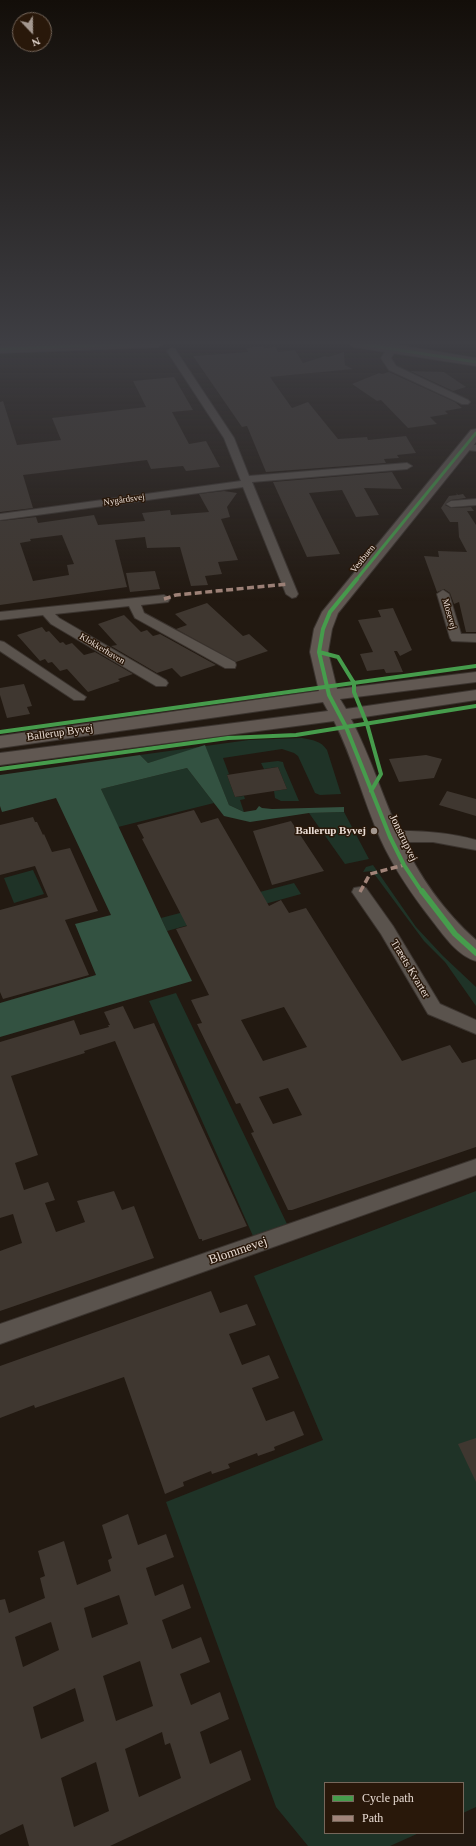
<!DOCTYPE html>
<html>
<head>
<meta charset="utf-8">
<style>
  body { margin:0 }
  #map { position:relative; width:476px; height:1846px; overflow:hidden; background:#221911; font-family:"Times New Roman",serif }
  canvas { display:block }
  .legend { position:absolute; left:324px; top:1782px; width:140px; height:52px; box-sizing:border-box; background:#29180a; border:1px solid #76675b; margin:0; padding:5px 7px; list-style:none; font-size:12px; color:#eaddd5 }
  .legend li { display:flex; align-items:center; gap:8px; height:20px }
  .legend b { width:20px; border:1px solid #76675b }
  .north { position:absolute; left:12px; top:12px; width:40px; height:40px; box-sizing:border-box; background:#29180a; border:1px solid #76675b; border-radius:50%; rotate:158deg; font-size:11px; font-weight:700; line-height:16px; text-align:center; color:#eaddd5 }
  .north::after { content:''; display:block; margin:auto; width:14px; height:18px; background:#a49890; clip-path:polygon(50% 0,100% 100%,50% 72%,0 100%) }
</style>
</head>
<body>
<div id="map">
<canvas width="476" height="1846"></canvas>
<ul class="legend">
<li><b style="height:5px;background:#469c4c"></b>Cycle path</li>
<li><b style="height:5px;background:#a18479"></b>Path</li>
</ul>
<div class="north">N</div>
</div>
<script>
const ctx = document.querySelector('canvas').getContext('2d');
ctx.lineJoin = 'round';
function fillPath(path, color) { ctx.fillStyle = color; ctx.fill(path, 'evenodd'); }
function stroke(path, color, width, dash) { ctx.strokeStyle = color; ctx.lineWidth = width; ctx.lineCap = dash ? 'butt' : 'round'; ctx.setLineDash(dash || []); ctx.stroke(path); }
function drawText(font, color, halo, rows, align = 'center') {
  ctx.font = font + ' "Times New Roman",serif'; ctx.lineWidth = 3; ctx.setLineDash([]); ctx.textBaseline = 'middle'; ctx.strokeStyle = halo; ctx.fillStyle = color; for (const [text, x, y, turn = 0] of rows) {
    ctx.save(); ctx.translate(x, y); ctx.rotate((+turn || 0) * Math.PI / 180); ctx.textAlign = isNaN(turn) ? turn : align; if (halo) ctx.strokeText(text, 0, 0); ctx.fillText(text, 0, 0); ctx.restore();
  }
}
fillPath(new Path2D(`
  M 302,738 C 313,740 321,741 327,750 L 341,794 L 320,795 L 315,793 L 298,756 L 294,753 L 282,749 L 223,758 L 229,774 L 227,775 L 235,797 L 244,796 L 245,799 L 240,800 L 244,812 L 229,805 L 205,746 L 148,763 L 140,755 L 249,740 Z
  M 278,761 L 283,762 L 284,766 L 299,801 L 281,801 L 275,798 L 274,791 L 287,789 L 278,767 L 264,769 L 261,763 Z
  M 187,768 L 214,803 L 118,827 L 101,789 Z
  M 344,812 L 369,859 L 345,864 L 309,813 Z
  M 373,865 L 416,927 L 443,956 L 476,987 L 476,1006 L 445,962 L 424,941 L 372,871 L 363,872 L 366,867 Z
  M 33,870 L 44,894 L 14,903 L 4,878 Z
  M 294,883 L 301,894 L 167,931 L 161,918 Z
  M 176,993 L 287,1224 L 253,1236 L 149,1001 Z
  M 476,1191 L 476,1807 L 463,1813 L 463,1783 L 325,1783 L 325,1833 L 419,1833 L 390,1846 L 308,1846 L 276,1807 L 166,1502 L 323,1440 L 254,1276 Z`), '#1f3327');
fillPath(new Path2D(`
  M 205,745 L 229,805 L 244,812 L 256,810 L 259,806 L 262,808 L 272,809 L 344,807 L 344,812 L 309,813 L 250,822 L 224,816 L 187,768 L 101,789 L 167,931 L 192,981 L 0,1037 L 0,1003 L 96,975 L 75,924 L 111,915 L 56,798 L 2,812 L 0,806 L 0,775 L 140,755 L 148,763 Z`), '#335241');
fillPath(new Path2D(`
  M 263,346 L 264,348 L 276,347 L 278,352 L 295,350 L 303,363 L 325,356 L 328,357 L 344,352 L 345,365 L 353,369 L 270,377 L 292,408 L 308,402 L 338,439 L 367,437 L 368,440 L 406,436 L 416,453 L 397,455 L 399,458 L 384,459 L 386,463 L 266,472 L 247,426 L 242,427 L 193,356 L 248,352 L 246,348 Z
  M 410,371 L 444,372 L 466,387 L 453,391 Z
  M 389,372 L 455,402 L 462,408 L 445,411 L 448,414 L 430,417 L 437,424 L 408,428 L 381,400 L 377,401 L 352,384 L 379,373 L 382,374 Z
  M 174,377 L 193,410 L 172,412 L 189,444 L 206,441 L 220,467 L 186,471 L 183,466 L 151,469 L 147,460 L 23,475 L 33,508 L 0,512 L 0,402 L 3,401 L 17,445 L 61,440 L 52,418 L 146,407 L 133,381 Z
  M 392,472 L 402,489 L 364,488 L 379,515 L 356,517 L 342,490 L 309,493 L 340,554 L 307,557 L 273,482 Z
  M 224,491 L 237,493 L 227,507 L 230,517 L 221,519 L 238,560 L 218,562 L 222,574 L 205,576 L 208,585 L 191,586 L 180,547 L 147,548 L 145,537 L 115,540 L 127,587 L 0,605 L 0,521 L 36,517 L 38,523 L 94,515 L 98,525 L 145,521 L 142,513 L 170,510 L 171,515 L 209,512 L 199,494 ZM 62,535 L 74,564 L 67,565 L 69,575 L 33,581 L 20,543 L 31,541 L 30,539 Z
  M 456,493 L 458,495 L 463,494 L 466,498 L 451,500 L 445,505 L 451,508 L 471,507 L 474,511 L 467,511 L 476,525 L 476,632 L 466,632 L 459,602 L 454,604 L 450,593 L 444,589 L 437,592 L 424,556 L 439,557 L 438,551 L 467,552 L 459,537 L 458,522 L 450,522 L 441,508 L 449,496 L 457,495 Z
  M 155,571 L 160,589 L 130,592 L 126,573 Z
  M 207,603 L 243,636 L 249,634 L 268,651 L 236,662 L 176,629 L 187,625 L 175,614 Z
  M 393,608 L 412,650 L 400,656 L 397,651 L 394,651 L 403,672 L 386,673 L 384,669 L 367,671 L 360,654 L 373,652 L 358,620 L 381,617 L 378,610 Z
  M 124,615 L 141,632 L 147,630 L 153,636 L 160,634 L 216,665 L 181,677 L 172,668 L 157,673 L 111,646 L 117,645 L 98,624 Z
  M 42,627 L 46,632 L 49,631 L 60,643 L 63,642 L 66,645 L 72,643 L 84,655 L 95,652 L 133,674 L 118,679 L 120,681 L 88,692 L 67,669 L 60,671 L 52,662 L 48,663 L 45,659 L 40,661 L 17,635 Z
  M 24,684 L 32,706 L 27,707 L 30,714 L 7,718 L 0,695 L 0,688 Z
  M 426,755 L 442,759 L 434,778 L 399,782 L 389,759 Z
  M 278,767 L 287,789 L 235,797 L 227,775 Z
  M 447,791 L 476,799 L 476,816 L 439,805 Z
  M 194,810 L 201,823 L 218,818 L 269,906 L 281,900 L 289,913 L 306,908 L 402,1061 L 450,1045 L 462,1063 L 476,1059 L 476,1147 L 292,1210 L 288,1210 L 251,1133 L 254,1132 L 240,1103 L 236,1104 L 197,1024 L 202,1023 L 191,1000 L 209,995 L 176,929 L 187,926 L 142,839 L 144,838 L 137,825 ZM 284,1007 L 307,1047 L 263,1061 L 241,1020 ZM 288,1088 L 302,1115 L 273,1124 L 259,1097 Z
  M 33,817 L 35,822 L 37,822 L 43,835 L 44,834 L 52,852 L 70,848 L 98,911 L 65,920 L 89,975 L 3,999 L 0,992 L 0,910 L 48,897 L 35,866 L 0,875 L 0,825 Z
  M 291,821 L 324,871 L 272,885 L 253,831 Z
  M 123,1006 L 134,1029 L 154,1023 L 247,1226 L 202,1241 L 202,1239 L 199,1239 L 115,1041 L 84,1051 L 85,1053 L 11,1076 L 38,1155 L 15,1163 L 24,1190 L 48,1182 L 55,1200 L 45,1203 L 56,1232 L 85,1222 L 77,1201 L 114,1191 L 122,1210 L 134,1206 L 154,1258 L 0,1311 L 0,1251 L 22,1243 L 13,1214 L 0,1218 L 0,1042 L 74,1020 L 80,1035 L 109,1027 L 108,1025 L 110,1025 L 104,1012 Z
  M 211,1291 L 220,1313 L 247,1304 L 256,1325 L 229,1334 L 242,1365 L 269,1355 L 279,1378 L 252,1388 L 266,1421 L 294,1411 L 304,1435 L 274,1447 L 275,1450 L 258,1456 L 257,1453 L 228,1464 L 230,1468 L 212,1474 L 211,1471 L 183,1482 L 184,1486 L 165,1494 L 124,1377 L 35,1408 L 34,1405 L 0,1418 L 0,1366 Z
  M 476,1438 L 476,1482 L 458,1444 Z
  M 128,1514 L 138,1545 L 166,1534 L 174,1557 L 146,1568 L 155,1596 L 183,1584 L 191,1608 L 162,1620 L 172,1649 L 201,1637 L 210,1662 L 180,1674 L 191,1705 L 220,1692 L 229,1719 L 200,1732 L 210,1764 L 241,1750 L 251,1780 L 110,1846 L 29,1846 L 23,1824 L 0,1835 L 0,1600 L 5,1599 L 9,1613 L 45,1598 L 40,1578 L 45,1576 L 38,1551 L 64,1541 L 77,1585 L 111,1571 L 108,1560 L 112,1558 L 102,1525 ZM 119,1595 L 128,1624 L 92,1638 L 84,1608 ZM 51,1622 L 59,1650 L 23,1667 L 15,1637 ZM 140,1661 L 153,1706 L 116,1721 L 103,1676 ZM 75,1688 L 84,1721 L 41,1739 L 33,1707 ZM 162,1732 L 165,1745 L 170,1743 L 181,1778 L 139,1797 L 125,1749 ZM 96,1762 L 109,1811 L 74,1827 L 61,1778 Z`), '#3f3730');
const street = new Path2D(`
  M 392,345 L 397,348 L 391,358 L 396,366 L 468,400 L 470,402 L 468,404 L 462,404 L 389,370 L 381,358 L 389,346 Z
  M 172,348 L 175,349 L 234,438 L 249,476 L 407,463 L 412,466 L 407,469 L 252,482 L 298,594 L 296,597 L 292,598 L 286,594 L 243,487 L 0,520 L 0,514 L 241,481 L 224,438 L 167,351 Z
  M 464,444 L 476,445 L 476,451 L 460,449 L 459,447 Z
  M 476,499 L 476,505 L 451,507 L 446,504 L 451,501 Z
  M 443,590 L 449,594 L 461,634 L 476,634 L 476,642 L 452,641 L 450,638 L 437,594 Z
  M 164,595 L 170,599 L 168,602 L 141,605 L 144,613 L 235,662 L 236,665 L 235,668 L 225,668 L 135,618 L 129,606 L 55,614 L 59,618 L 166,680 L 168,683 L 166,686 L 156,686 L 51,624 L 43,615 L 0,620 L 0,612 Z
  M 0,641 L 4,642 L 86,697 L 84,700 L 74,700 L 0,651 Z
  M 401,831 C 427,831 451,833 476,840 L 476,850 L 433,842 L 390,842 L 385,840 L 383,837 L 385,834 Z
  M 360,887 L 366,888 L 393,926 L 440,1004 L 476,1020 L 476,1034 L 428,1014 L 381,934 L 352,892 L 354,888 Z
  M 476,1159 L 476,1175 L 0,1344 L 0,1324 Z`);
const secondary = new Path2D(`
  M 51,343 L 164,343 L 158,347 L 0,353 L 0,345 Z
  M 348,343 L 385,343 L 476,358 L 476,366 L 354,347 Z
  M 476,429 L 476,442 L 338,613 L 332,629 L 328,652 L 337,689 L 476,672 L 476,682 L 340,699 L 346,709 L 476,690 L 476,700 L 351,719 C 371,757 383,799 401,837 C 418,875 445,913 476,940 L 476,961 C 458,956 445,937 434,923 C 413,896 394,869 380,838 C 363,800 353,758 334,721 L 0,765 L 0,753 L 328,711 L 323,702 L 0,748 L 0,736 L 319,691 L 310,652 L 314,629 L 322,612 L 471,430 Z`);
stroke(street, '#3b342f', 2);
stroke(secondary, '#3b342f', 2);
fillPath(street, '#5a534d');
fillPath(secondary, '#615852');
stroke(new Path2D(`
  M 164,599 L 176,595 L 288,584
  M 360,892 L 370,874 L 404,865`), '#a18479', 3.5, [7, 3.5]);
stroke(new Path2D(`
  M 354,343 L 476,362
  M 0,349 L 158,343
  M 356,580 L 476,433`), '#469c4c', 3);
stroke(new Path2D(`
  M 357,579 L 330,612 L 323,629 L 319,652 L 329,695 L 346,727 L 390,837 L 404,865 L 422,892
  M 319,652 L 338,657 L 354,683 L 354,692 L 367,724 L 381,774 L 371,791
  M 0,732 L 476,666
  M 0,769 L 228,738 L 296,735 L 476,706`), '#469c4c', 4);
stroke(new Path2D(`
  M 422,891 L 455,934 L 476,953`), '#469c4c', 5.5);
const sky = ctx.createLinearGradient(0, 0, 0, 602);
sky.addColorStop(0, '#130e09');
sky.addColorStop(0.57, '#3e3e43');
sky.addColorStop(1, '#3e3e4300');
ctx.fillStyle = sky;
ctx.fillRect(0, 0, 476, 602);
for (const [x, y, r, color] of [
  [374,831,4,"#a49890"]
]) { const dot = new Path2D(); dot.arc(x, y, r, 0, 2 * Math.PI); ctx.fillStyle = color; ctx.fill(dot); stroke(dot, '#29180a', 1.5); }
drawText('9px', '#eaddd5', '#29180a', [
  ["Nygårdsvej",124,500,-8],
  ["Vestbuen",363,559,-51],
  ["Mosevej",449,614,74],
  ["Klokkerhaven",102,649,31]
]);
drawText('11px', '#eaddd5', '#29180a', [
  ["Ballerup Byvej",60,733,-8],
  ["Jonstrupvej",403,838,64],
  ["Træets Kvarter",410,969,59]
]);
drawText('bold 11px', '#eaddd5', '#29180a', [
  ["Ballerup Byvej",366,831]
], 'right');
drawText('13px', '#eaddd5', '#29180a', [
  ["Blommevej",238,1251,-19]
]);
</script>
</body>
</html>
